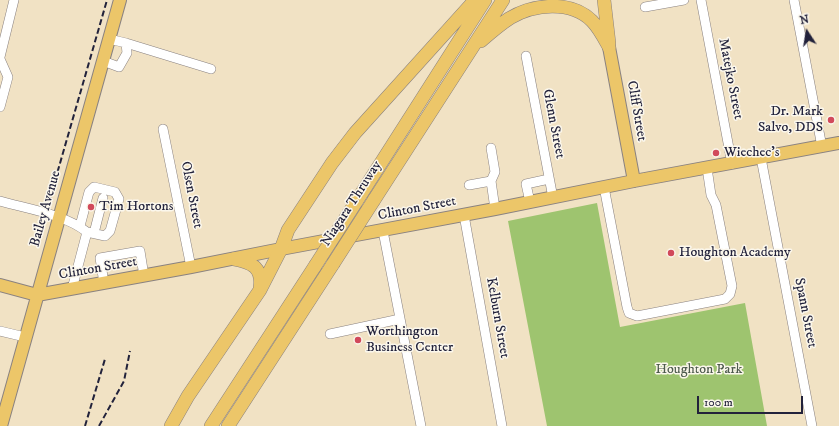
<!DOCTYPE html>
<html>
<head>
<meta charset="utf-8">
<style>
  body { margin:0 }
  #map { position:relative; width:839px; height:426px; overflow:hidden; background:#f1e2c4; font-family:"IM FELL DW Pica",serif }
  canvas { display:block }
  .north { position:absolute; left:787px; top:12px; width:40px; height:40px; -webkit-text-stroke:3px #fbf7ec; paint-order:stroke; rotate:348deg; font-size:11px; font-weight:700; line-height:16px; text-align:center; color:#22223b }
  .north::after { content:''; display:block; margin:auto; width:14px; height:18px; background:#22223b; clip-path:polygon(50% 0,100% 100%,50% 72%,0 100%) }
  .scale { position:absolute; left:697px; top:396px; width:106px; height:18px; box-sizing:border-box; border:2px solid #22223b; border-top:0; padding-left:5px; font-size:12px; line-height:14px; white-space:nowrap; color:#22223b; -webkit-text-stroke:3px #fbf7ec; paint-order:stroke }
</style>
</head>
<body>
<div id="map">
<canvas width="839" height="426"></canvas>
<div class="north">N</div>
<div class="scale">100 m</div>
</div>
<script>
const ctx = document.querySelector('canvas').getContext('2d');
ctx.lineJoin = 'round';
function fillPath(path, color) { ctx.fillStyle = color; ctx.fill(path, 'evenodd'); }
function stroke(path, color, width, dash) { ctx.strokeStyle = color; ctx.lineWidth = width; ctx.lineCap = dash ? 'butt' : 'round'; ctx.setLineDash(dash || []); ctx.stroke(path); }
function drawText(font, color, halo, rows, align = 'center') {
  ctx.font = font + ' "IM FELL DW Pica",serif'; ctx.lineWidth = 3; ctx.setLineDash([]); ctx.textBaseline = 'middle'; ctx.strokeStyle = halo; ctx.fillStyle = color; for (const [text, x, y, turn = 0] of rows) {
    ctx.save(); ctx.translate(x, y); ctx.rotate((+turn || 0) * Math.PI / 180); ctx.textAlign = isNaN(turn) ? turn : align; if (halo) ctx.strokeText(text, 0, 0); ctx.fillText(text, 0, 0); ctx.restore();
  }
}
fillPath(new Path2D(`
  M 597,203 L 620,327 L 745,303 L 767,426 L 547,426 L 508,221 Z`), '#9ec46f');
const minor = new Path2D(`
  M 701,0 L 732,164
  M 794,0 L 822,147
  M 645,7 L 684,0
  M 126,43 L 211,69
  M 526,56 L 553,198
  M 0,57 L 14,0
  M 0,59 L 8,77 L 0,107
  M 103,61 L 119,67 L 127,53 L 126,43 L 109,39
  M 163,129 L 191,267
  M 761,158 L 812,426
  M 491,181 L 495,172 L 491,148
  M 469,185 L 491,181 L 495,209
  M 604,187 L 627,307 L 629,313 L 637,316 L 725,299 L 730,294 L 732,286 L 716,205 L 711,195 L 707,168
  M 0,201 C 28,209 64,214 87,232 L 72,289
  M 530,202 L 526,184 L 549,179
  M 464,215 L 502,426
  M 80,226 L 89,192 L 94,187 L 115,192 L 119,199 L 110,231 L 105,236 L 87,232
  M 383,231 L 421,426
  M 94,233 L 103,198
  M 104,283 L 100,258 L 140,251 L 144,276
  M 0,331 L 25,337
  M 330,334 L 400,319`);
const major = new Path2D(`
  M 609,47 L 634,181
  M 0,285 L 37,295 L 191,267 L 281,249 L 495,209 L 634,181 L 839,143
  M 1,426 L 120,0`);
const highway = new Path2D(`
  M 604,0 L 609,43
  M 481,41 C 490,33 499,25 510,18 C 534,4 571,0 592,21 C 599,28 604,38 609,47
  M 374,200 L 503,0
  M 356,202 L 485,0
  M 234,259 C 252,262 263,268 260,288
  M 171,426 L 188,396 L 260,290 L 281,249 L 288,230 L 332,163 L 355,133 L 475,0
  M 211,426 L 315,266
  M 228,426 L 333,264`);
stroke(minor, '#8a8280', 10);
stroke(major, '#8a8280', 14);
stroke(highway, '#8a8280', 14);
stroke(minor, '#fff', 9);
stroke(major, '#ecc669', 12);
stroke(highway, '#ecc669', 13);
stroke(new Path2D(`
  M 50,198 L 107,0
  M 85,426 L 105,359
  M 99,426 L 124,381 L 130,351`), '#22223b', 2, [6, 3]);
const highwayBridge = new Path2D(`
  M 333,264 L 374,200
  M 315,266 L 356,202`);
stroke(highwayBridge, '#8a8280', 14, []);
stroke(highwayBridge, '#ecc669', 13);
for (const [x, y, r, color] of [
  [831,120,4,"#d1495b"],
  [716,153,4,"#d1495b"],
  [91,207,4,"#d1495b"],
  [671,253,4,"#d1495b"],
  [358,340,4,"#d1495b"]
]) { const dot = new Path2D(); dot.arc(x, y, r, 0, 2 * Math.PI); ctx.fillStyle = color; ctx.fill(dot); stroke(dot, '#fbf7ec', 1.5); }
drawText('14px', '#22223b', '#fbf7ec', [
  ["Matejko Street",730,79,79],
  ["Cliff Street",636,111,80],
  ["Glenn Street",553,124,79],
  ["Olsen Street",191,195,79],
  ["Niagara Thruway",352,204,-57],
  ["Bailey Avenue",46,209,-74],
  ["Clinton Street",417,209,-11],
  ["Clinton Street",98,269,-10],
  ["Spann Street",805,313,79],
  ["Kelburn Street",497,318,80]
]);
drawText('14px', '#22223b', '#fbf7ec', [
  ["Dr. Mark",823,112,"right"],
  ["Salvo, DDS",823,128,"right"],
  ["Wiechec's",724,153],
  ["Tim Hortons",99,207],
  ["Houghton Academy",679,253],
  ["Worthington",366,332],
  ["Business Center",366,348]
], 'left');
drawText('14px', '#4d5b4d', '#fbf7ec', [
  ["Houghton Park",699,370]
]);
</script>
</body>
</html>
